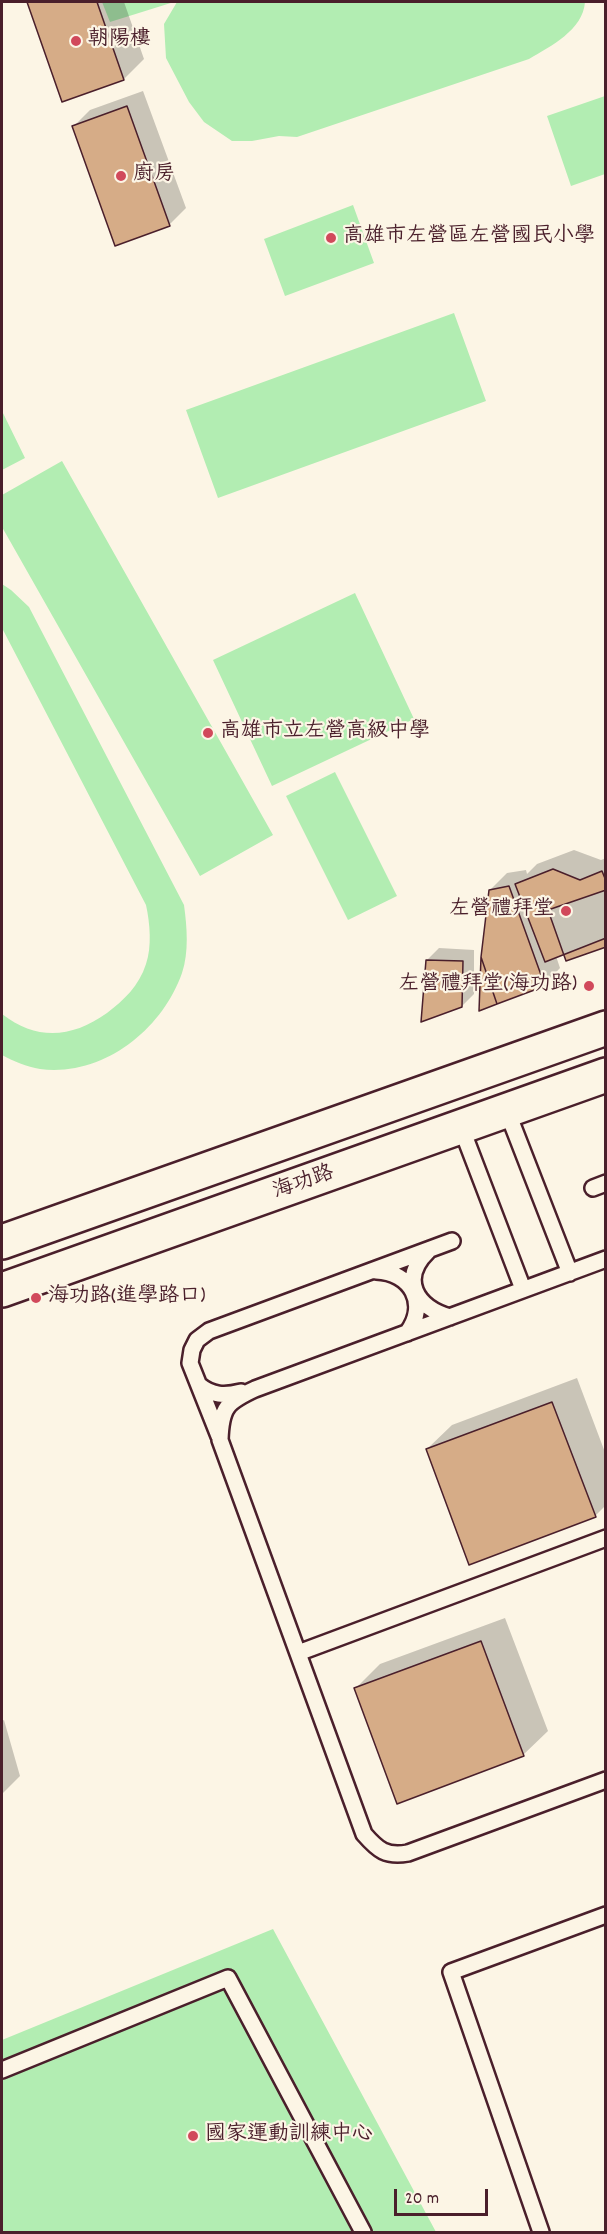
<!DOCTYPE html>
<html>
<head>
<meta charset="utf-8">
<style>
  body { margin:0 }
  #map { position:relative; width:607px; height:2234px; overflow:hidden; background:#fcf5e5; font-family:Dekko,sans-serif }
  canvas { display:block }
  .frame { position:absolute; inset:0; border:3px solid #4a1f2b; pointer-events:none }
  .scale { position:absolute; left:394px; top:2189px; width:94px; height:27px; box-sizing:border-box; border:3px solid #4a1f2b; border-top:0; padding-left:8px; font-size:18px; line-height:21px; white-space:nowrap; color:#4a1f2b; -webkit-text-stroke:4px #fcf5e5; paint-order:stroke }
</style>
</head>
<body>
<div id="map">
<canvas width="607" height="2234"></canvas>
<div class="frame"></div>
<div class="scale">20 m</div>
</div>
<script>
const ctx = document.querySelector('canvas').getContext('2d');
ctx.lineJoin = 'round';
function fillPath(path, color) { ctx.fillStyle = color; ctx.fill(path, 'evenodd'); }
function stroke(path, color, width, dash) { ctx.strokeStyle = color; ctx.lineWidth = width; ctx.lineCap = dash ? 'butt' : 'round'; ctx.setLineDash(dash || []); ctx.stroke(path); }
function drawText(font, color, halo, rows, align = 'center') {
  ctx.font = font + ' Dekko,"LXGW WenKai TC",sans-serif'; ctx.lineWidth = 4.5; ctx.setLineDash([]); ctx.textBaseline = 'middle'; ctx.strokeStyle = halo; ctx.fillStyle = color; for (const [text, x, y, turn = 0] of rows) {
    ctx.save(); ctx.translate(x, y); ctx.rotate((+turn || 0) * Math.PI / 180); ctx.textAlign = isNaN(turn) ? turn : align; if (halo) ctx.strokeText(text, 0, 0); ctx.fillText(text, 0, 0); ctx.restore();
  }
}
fillPath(new Path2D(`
  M 102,2 L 174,2 L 110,22 Z
  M 177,2 L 585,2 C 583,30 551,46 529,59 L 297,137 L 279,136 L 252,141 L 232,141 L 204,122 L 189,102 L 166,58 L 164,24 Z
  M 605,96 L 605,174 L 571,186 L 547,116 Z
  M 353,205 L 374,263 L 285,296 L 264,239 Z
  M 454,313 L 486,401 L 218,498 L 186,410 Z
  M 2,411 L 25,458 L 2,470 Z
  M 62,461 L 273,835 L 200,876 L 2,527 L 2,495 Z
  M 2,584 L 11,590 L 29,607 L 184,905 C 187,927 189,952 182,973 C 162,1030 103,1077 40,1069 C 27,1067 13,1061 2,1055 L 2,1014 C 37,1041 72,1038 107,1013 C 124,1000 139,986 146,964 C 152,947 150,923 146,905 L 2,628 Z
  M 355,593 L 414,719 L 272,786 L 213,660 Z
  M 335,772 L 397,896 L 348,920 L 286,796 Z
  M 273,1929 L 436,2232 L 2,2232 L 2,2040 Z`), '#b2edb2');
fillPath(new Path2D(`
  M 29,2 L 124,2 L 144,59 L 124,79 L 63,100 Z
  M 143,91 L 186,208 L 169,225 L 73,127 L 90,110 Z
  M 574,850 L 601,860 L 606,858 L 606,946 L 556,956 L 560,968 L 544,985 L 490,890 L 507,873 L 526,870 L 527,874 L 537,864 Z
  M 439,948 L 474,950 L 474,994 L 462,1006 L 427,960 Z
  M 577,1378 L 606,1455 L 606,1505 L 595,1516 L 427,1449 L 452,1425 Z
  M 505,1618 L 548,1731 L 523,1755 L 356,1688 L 380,1664 Z
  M 4,1720 L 20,1776 L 2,1794 L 2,1721 Z`), '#0003');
const building = new Path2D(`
  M 27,2 L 97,2 L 124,80 L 62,102 Z
  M 127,106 L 170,226 L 115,246 L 72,126 Z
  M 553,869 L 580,880 L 602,871 L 606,881 L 606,938 L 545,962 L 515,884 Z
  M 509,886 L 545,986 L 497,1004 L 481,957 L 489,890 Z
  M 606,890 L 606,947 L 566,961 L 548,910 Z
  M 481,957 L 497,1004 L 479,1011 Z
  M 426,960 L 463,961 L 462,1007 L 421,1022 Z
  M 552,1402 L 596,1517 L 469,1565 L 426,1449 Z
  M 481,1641 L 524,1756 L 397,1804 L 354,1688 Z`);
fillPath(building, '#d6ac87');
stroke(building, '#4a1f2b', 1.5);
const service = new Path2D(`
  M 507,1111 L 570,1273
  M 461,1127 L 523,1289
  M 593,1188 L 606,1183
  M 428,1251 C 399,1279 416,1307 450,1317
  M 606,1259 L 255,1389 C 227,1402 221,1407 220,1440 L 364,1834 C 378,1850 386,1857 408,1853 L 606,1780
  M 376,1271 C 411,1272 429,1304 407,1333
  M 199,1385 C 212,1396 225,1396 241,1392
  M 219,1436 L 190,1363 L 192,1350 L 197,1340 L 209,1331 L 452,1241
  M 298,1653 L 606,1538
  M 2,2070 L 228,1978 L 363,2232
  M 541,2232 L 451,1972 L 606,1915`);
const tertiary = new Path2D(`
  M 2,1242 L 606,1028
  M 2,1290 L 606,1075`);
stroke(service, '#4a1f2b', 20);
stroke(tertiary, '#4a1f2b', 38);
stroke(service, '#fcf5e5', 15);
stroke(tertiary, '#fcf5e5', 33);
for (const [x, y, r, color] of [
  [76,41,6,"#d1495b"],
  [121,176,6,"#d1495b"],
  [331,238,6,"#d1495b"],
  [208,733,6,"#d1495b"],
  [566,911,6,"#d1495b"],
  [589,986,6,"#d1495b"],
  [36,1298,6,"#d1495b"],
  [193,2136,6,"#d1495b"]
]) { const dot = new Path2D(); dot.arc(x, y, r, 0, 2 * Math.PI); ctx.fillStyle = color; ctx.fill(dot); stroke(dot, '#fcf5e5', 2); }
drawText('21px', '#4a1f2b', '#fcf5e5', [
  ["朝陽樓",88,41],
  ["廚房",133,176],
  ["高雄市左營區左營國民小學",343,238],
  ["高雄市立左營高級中學",220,733],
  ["左營禮拜堂",554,911,"right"],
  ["左營禮拜堂(海功路)",577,986,"right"],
  ["海功路(進學路口)",48,1298],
  ["國家運動訓練中心",205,2136]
], 'left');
drawText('21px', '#4a1f2b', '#fcf5e5', [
  ["海功路",304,1184,-19]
]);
</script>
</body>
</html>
